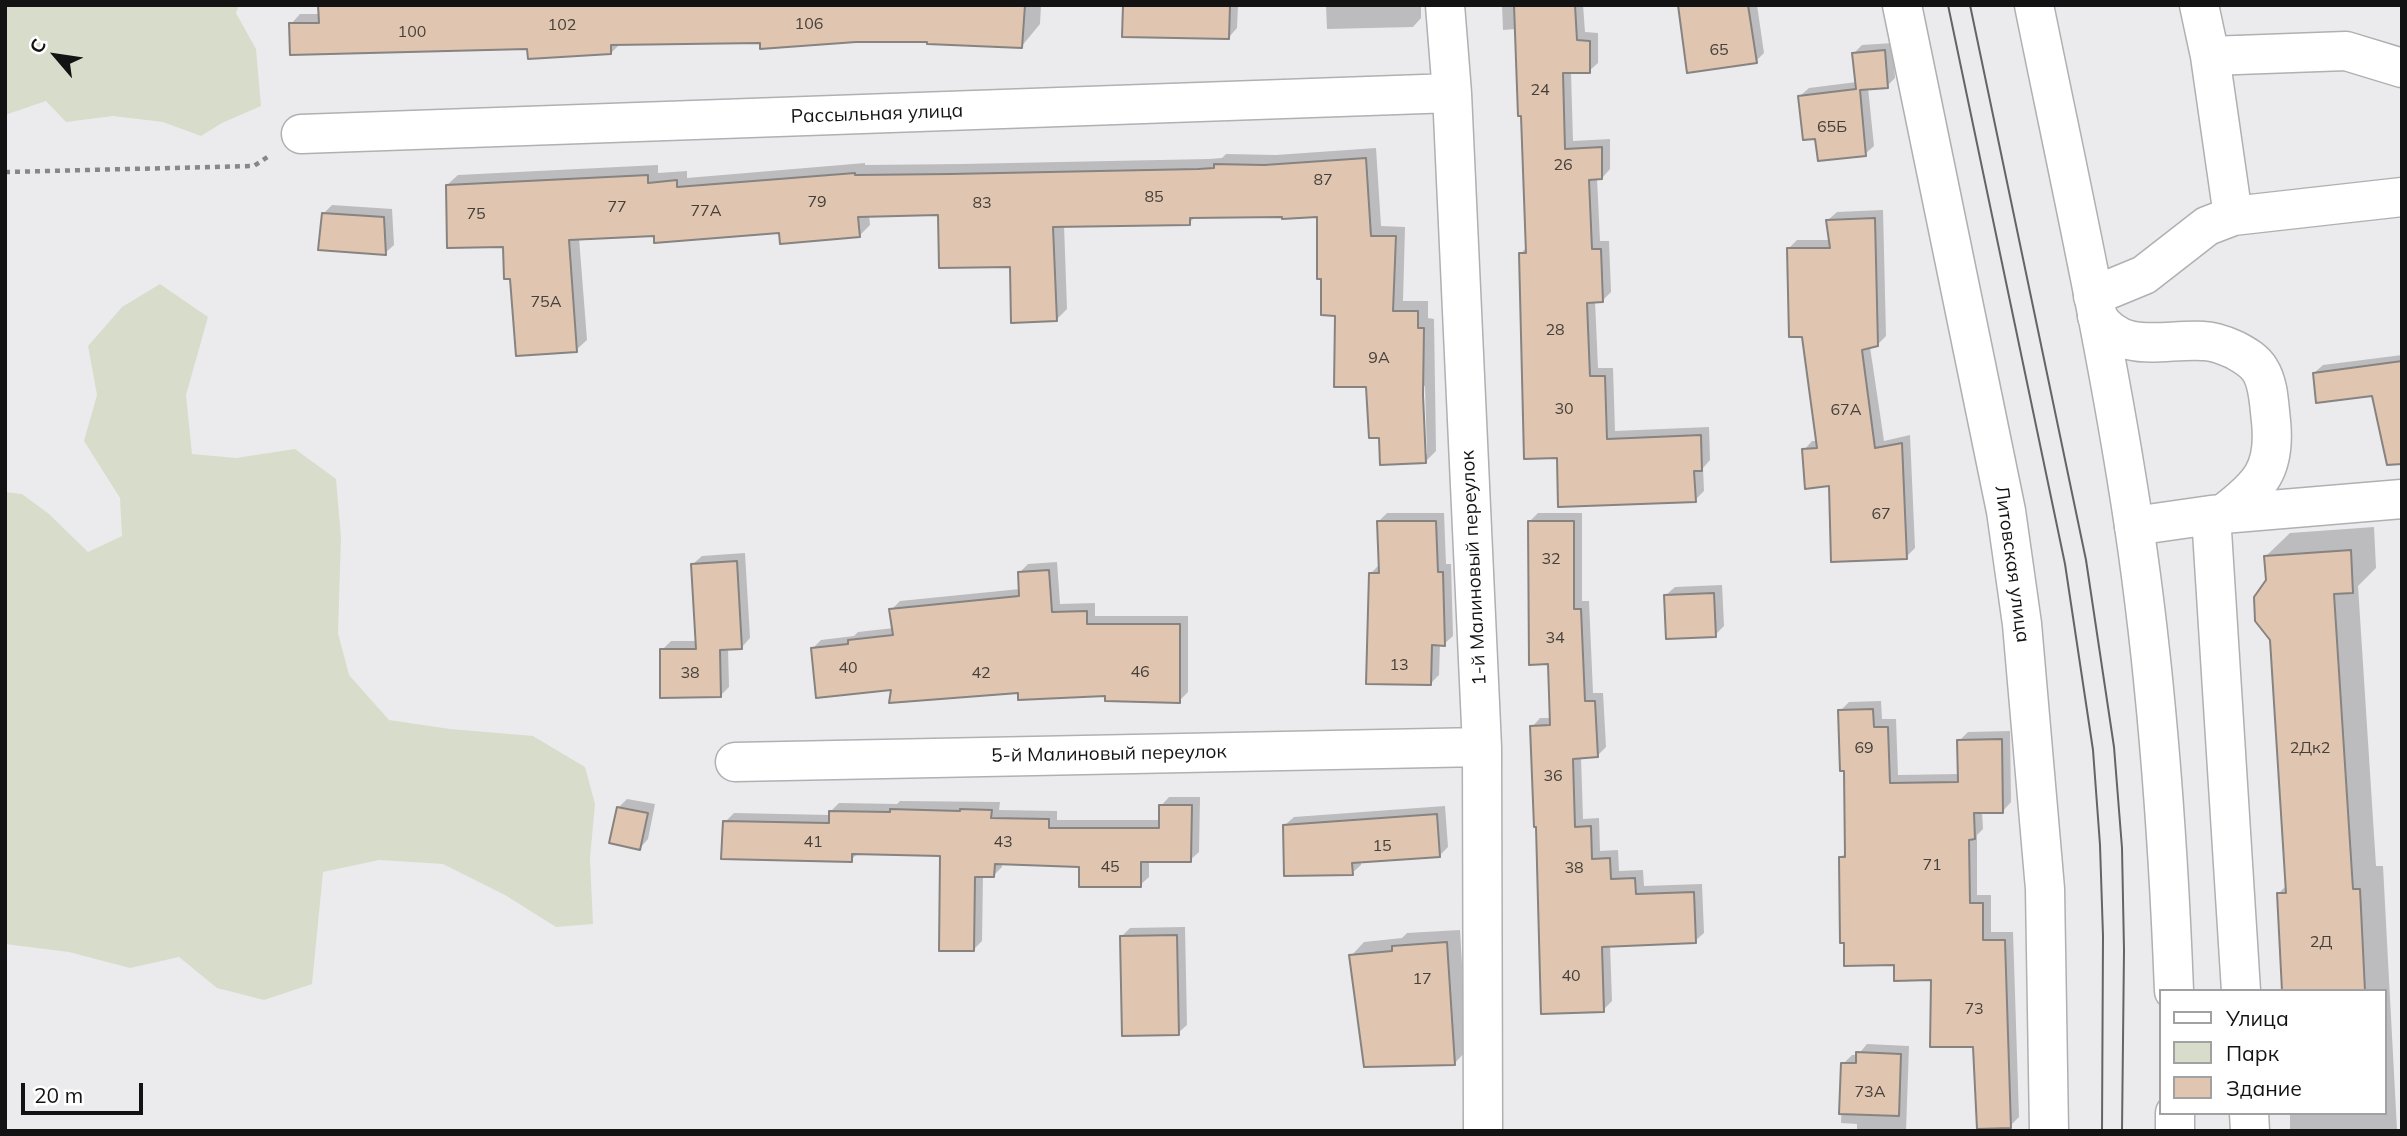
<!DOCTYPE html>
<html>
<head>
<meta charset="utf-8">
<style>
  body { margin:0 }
  #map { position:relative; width:2407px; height:1136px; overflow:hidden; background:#ebebee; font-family:Mulish,sans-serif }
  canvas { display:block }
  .frame { position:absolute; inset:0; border:7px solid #131314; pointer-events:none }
  .legend { position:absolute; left:2159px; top:989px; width:228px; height:126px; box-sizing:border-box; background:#fff; border:2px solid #a1a1a1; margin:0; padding:9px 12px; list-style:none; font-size:21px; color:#131314 }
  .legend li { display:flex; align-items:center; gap:14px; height:35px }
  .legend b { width:35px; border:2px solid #a1a1a1 }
  .north { position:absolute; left:21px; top:21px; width:70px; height:70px; -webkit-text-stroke:5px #fff; paint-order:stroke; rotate:299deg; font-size:19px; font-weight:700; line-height:28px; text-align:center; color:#131314 }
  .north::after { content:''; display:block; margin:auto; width:24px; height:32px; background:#131314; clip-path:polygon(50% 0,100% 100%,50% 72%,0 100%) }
  .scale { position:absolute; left:21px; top:1083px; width:122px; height:32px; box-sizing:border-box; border:4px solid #131314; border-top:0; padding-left:9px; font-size:21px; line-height:24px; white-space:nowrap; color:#131314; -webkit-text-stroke:5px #fff; paint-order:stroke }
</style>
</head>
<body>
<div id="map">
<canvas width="2407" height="1136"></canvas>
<div class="frame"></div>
<ul class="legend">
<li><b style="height:9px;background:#fff"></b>Улица</li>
<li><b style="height:19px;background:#d7ddca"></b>Парк</li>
<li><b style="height:19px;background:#e0c5b0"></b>Здание</li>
</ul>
<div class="north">С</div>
<div class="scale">20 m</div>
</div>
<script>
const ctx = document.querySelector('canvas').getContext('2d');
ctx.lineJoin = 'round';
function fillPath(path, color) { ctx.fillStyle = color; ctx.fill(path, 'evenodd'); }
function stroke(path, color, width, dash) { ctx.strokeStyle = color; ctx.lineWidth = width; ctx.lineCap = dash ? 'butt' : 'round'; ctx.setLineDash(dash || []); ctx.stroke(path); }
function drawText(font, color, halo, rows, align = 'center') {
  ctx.font = font + ' Mulish,sans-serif'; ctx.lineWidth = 7; ctx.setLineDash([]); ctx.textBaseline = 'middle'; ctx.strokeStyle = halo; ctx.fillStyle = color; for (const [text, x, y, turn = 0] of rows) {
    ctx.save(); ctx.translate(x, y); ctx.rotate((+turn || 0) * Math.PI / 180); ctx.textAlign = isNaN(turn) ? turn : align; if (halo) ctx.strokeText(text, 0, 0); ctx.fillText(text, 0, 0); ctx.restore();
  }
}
fillPath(new Path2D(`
  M 5,5 L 239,5 L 236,13 L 256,49 L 261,106 L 222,123 L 201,136 L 163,122 L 113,116 L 66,122 L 46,101 L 5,115 Z
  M 160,284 L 208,317 L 186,395 L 192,454 L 236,458 L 295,449 L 336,479 L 341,538 L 338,633 L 349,675 L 389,720 L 450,729 L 533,736 L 585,767 L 595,804 L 590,858 L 593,924 L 556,927 L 505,895 L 443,864 L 379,860 L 323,872 L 312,984 L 264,1000 L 217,988 L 179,957 L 130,968 L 69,952 L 5,944 L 5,492 L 22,494 L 49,514 L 88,552 L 122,536 L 120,498 L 84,441 L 97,395 L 88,346 L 122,307 Z`), '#d7ddca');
fillPath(new Path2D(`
  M 319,5 L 1041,5 L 1040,24 L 1021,47 L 929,40 L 761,41 L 620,44 L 611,53 L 291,24 L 300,14 L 320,14 Z
  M 1125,5 L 1238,5 L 1237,28 L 1229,37 Z
  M 1326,5 L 1421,5 L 1421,18 L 1413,27 L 1327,29 Z
  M 1502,5 L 1583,5 L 1585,32 L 1598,33 L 1598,63 L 1589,71 L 1571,72 L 1573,141 L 1610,139 L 1610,169 L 1602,178 L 1597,178 L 1600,241 L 1609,241 L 1611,292 L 1602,301 L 1595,301 L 1598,368 L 1613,368 L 1615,431 L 1709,427 L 1710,460 L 1703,468 L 1704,491 L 1695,500 L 1559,456 L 1521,253 L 1528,246 L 1523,114 L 1516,29 L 1503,30 Z
  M 1679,5 L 1757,5 L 1764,53 L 1756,61 Z
  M 1893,43 L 1895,78 L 1887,86 L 1868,88 L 1874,146 L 1865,154 L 1816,137 L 1800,96 L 1809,88 L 1857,82 L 1854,53 L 1862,45 Z
  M 1376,148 L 1381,226 L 1405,227 L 1403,301 L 1428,301 L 1428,318 L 1434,319 L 1436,451 L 1425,462 L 1381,436 L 1368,385 L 1336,314 L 1319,215 L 1196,216 L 1189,223 L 1064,225 L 1067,309 L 1057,319 L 1012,265 L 940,213 L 869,215 L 870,225 L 859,236 L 781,231 L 579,238 L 587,340 L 576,350 L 511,277 L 505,245 L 447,185 L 458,175 L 658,165 L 658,173 L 687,171 L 687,178 L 865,163 L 865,165 L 962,164 L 1209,159 L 1222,158 L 1226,154 L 1276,155 ZM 1421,386 L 1425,386 L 1427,454 L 1424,454 Z
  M 332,205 L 392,209 L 394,245 L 385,253 L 323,214 Z
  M 1883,210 L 1886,336 L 1877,345 L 1870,347 L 1884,441 L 1910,435 L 1915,548 L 1906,557 L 1831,484 L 1804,450 L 1812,441 L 1817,441 L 1803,335 L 1788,249 L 1797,240 L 1831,240 L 1828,220 L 1837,212 Z
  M 2402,355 L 2402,428 L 2374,394 L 2314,373 L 2323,365 Z
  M 1387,513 L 1444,513 L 1446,564 L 1451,564 L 1453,636 L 1444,644 L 1440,644 L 1439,675 L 1431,683 L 1370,574 L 1380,564 L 1378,522 Z
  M 1538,513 L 1582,513 L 1582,601 L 1589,601 L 1593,693 L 1603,693 L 1606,747 L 1597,756 L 1581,757 L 1583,819 L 1599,818 L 1600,851 L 1618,850 L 1619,871 L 1643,870 L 1644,886 L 1702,884 L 1704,933 L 1695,941 L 1610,945 L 1612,1001 L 1603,1010 L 1538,825 L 1532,727 L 1540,718 L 1552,718 L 1550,662 L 1530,521 Z
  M 2374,527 L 2376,568 L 2358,586 L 2376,866 L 2383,866 L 2397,1130 L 2402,1131 L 2290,1131 L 2290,1113 L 2384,1113 L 2384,991 L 2283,991 L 2278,894 L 2287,885 L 2266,556 L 2290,533 Z
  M 745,553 L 750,638 L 742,647 L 728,648 L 729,687 L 720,696 L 662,650 L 671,641 L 698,641 L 693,564 L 702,556 Z
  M 1057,562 L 1060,604 L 1095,603 L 1095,616 L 1188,616 L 1188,692 L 1179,701 L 1107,694 L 893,688 L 812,649 L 821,640 L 854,636 L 858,632 L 894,628 L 891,610 L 900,601 L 1020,589 L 1019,573 L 1028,564 Z
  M 1722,585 L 1724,626 L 1715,635 L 1666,595 L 1675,587 Z
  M 1881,701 L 1882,719 L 1896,719 L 1898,775 L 1960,774 L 1959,741 L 1968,732 L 2010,731 L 2011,802 L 2003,811 L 1982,811 L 1983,829 L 1977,835 L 1977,895 L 1991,895 L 1991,932 L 2013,932 L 2019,1117 L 2010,1126 L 1975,1045 L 1933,978 L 1895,963 L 1841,857 L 1847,852 L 1845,769 L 1840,711 L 1849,702 Z
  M 1169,797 L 1200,797 L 1199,852 L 1190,860 L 1149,860 L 1149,877 L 1140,885 L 1081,865 L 1002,863 L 1002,867 L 994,875 L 983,875 L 982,941 L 974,949 L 942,855 L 859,852 L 851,860 L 725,822 L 734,813 L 830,815 L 831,811 L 839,803 L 897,804 L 900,801 L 1000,802 L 999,810 L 1057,811 L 1057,820 L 1160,820 L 1161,806 Z
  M 627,799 L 655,804 L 648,839 L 640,848 L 618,808 Z
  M 1445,806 L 1448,847 L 1439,856 L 1361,861 L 1361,865 L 1352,873 L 1285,825 L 1294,817 Z
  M 1185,927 L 1187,1025 L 1178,1033 L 1121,937 L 1130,928 Z
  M 1460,930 L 1467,1050 L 1454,1064 L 1351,956 L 1364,942 L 1402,938 L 1407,933 Z
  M 1867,1044 L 1909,1046 L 1906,1131 L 1857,1131 L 1857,1124 L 1841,1123 L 1843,1064 L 1852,1055 L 1858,1055 Z`), '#0003');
const building = new Path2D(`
  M 318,5 L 1025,5 L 1022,48 L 927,44 L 927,42 L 856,42 L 760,49 L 760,43 L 611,45 L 611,54 L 528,59 L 527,49 L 290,55 L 289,23 L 319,23 Z
  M 1123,5 L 1230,5 L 1229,39 L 1122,37 Z
  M 1514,5 L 1575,5 L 1577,40 L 1590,41 L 1590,73 L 1563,73 L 1565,149 L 1602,147 L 1602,179 L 1589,180 L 1592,249 L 1601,249 L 1603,302 L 1587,303 L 1590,376 L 1605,376 L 1607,439 L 1701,435 L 1702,471 L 1694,471 L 1696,502 L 1558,507 L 1557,458 L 1524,459 L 1519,253 L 1526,253 L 1521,116 L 1518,116 Z
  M 1678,5 L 1748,5 L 1757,63 L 1687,73 Z
  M 1885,50 L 1888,88 L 1860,90 L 1866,156 L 1818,161 L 1815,139 L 1803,140 L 1798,96 L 1856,89 L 1852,53 Z
  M 1366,158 L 1371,236 L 1396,236 L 1393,311 L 1418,311 L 1418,328 L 1424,328 L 1423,395 L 1426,463 L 1380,465 L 1379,438 L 1369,438 L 1366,387 L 1334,387 L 1335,316 L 1321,315 L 1321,279 L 1317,279 L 1317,217 L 1282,219 L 1282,217 L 1190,218 L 1190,225 L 1053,227 L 1057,321 L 1011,323 L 1010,267 L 939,268 L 938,215 L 858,217 L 860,237 L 780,244 L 779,233 L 654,243 L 654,236 L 569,240 L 577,352 L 516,356 L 510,279 L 504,279 L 503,247 L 447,248 L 446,185 L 648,175 L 648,183 L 677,180 L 677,187 L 855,173 L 855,175 L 950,174 L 1198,169 L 1214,168 L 1214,164 L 1264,165 Z
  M 322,213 L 384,217 L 386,255 L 318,250 Z
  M 1875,218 L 1878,346 L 1862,350 L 1875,448 L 1902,443 L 1907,559 L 1831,562 L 1829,486 L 1805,489 L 1802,449 L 1817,448 L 1802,337 L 1789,337 L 1787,248 L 1830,248 L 1826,220 Z
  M 2402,361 L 2402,464 L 2387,465 L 2372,396 L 2316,403 L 2313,373 Z
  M 1377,521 L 1436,521 L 1438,572 L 1443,572 L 1445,646 L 1432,645 L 1431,685 L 1366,684 L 1369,573 L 1379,573 Z
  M 1528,521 L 1574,521 L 1574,609 L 1581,609 L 1585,701 L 1595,701 L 1598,757 L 1573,759 L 1575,827 L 1591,826 L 1592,859 L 1610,858 L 1611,879 L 1635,878 L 1636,894 L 1694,892 L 1696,943 L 1602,947 L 1604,1012 L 1541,1014 L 1536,827 L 1534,827 L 1530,726 L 1550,725 L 1548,664 L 1529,665 Z
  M 2351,550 L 2353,593 L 2334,594 L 2353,889 L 2360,889 L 2365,991 L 2282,991 L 2277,893 L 2286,893 L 2270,640 L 2255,621 L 2254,597 L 2266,580 L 2264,556 Z
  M 737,561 L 742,649 L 720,650 L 721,697 L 660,698 L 660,649 L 696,649 L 691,564 Z
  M 1049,570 L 1052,612 L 1087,611 L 1087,624 L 1180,624 L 1180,703 L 1105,701 L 1105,696 L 1018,700 L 1018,693 L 889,703 L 891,690 L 816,698 L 811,648 L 848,644 L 848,640 L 893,635 L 889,609 L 1019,596 L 1018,572 Z
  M 1714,593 L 1716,637 L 1666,639 L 1664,595 Z
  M 1873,709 L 1874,727 L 1888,727 L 1890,783 L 1958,782 L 1957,740 L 2002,739 L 2003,813 L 1974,813 L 1975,839 L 1969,840 L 1970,903 L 1983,903 L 1983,940 L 2005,940 L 2011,1128 L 1977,1129 L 1973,1047 L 1930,1047 L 1931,980 L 1894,981 L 1894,965 L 1844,966 L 1844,943 L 1840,943 L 1839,857 L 1845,857 L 1844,771 L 1840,771 L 1838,710 Z
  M 1159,805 L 1192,805 L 1191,862 L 1141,862 L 1141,887 L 1079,887 L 1079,867 L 995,864 L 994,877 L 975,877 L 974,951 L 939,951 L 940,856 L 852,854 L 852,862 L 721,859 L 723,821 L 829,823 L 829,811 L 890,812 L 890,809 L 960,811 L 960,809 L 992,810 L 991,818 L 1049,819 L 1049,828 L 1159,828 Z
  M 617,807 L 648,813 L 640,850 L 609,843 Z
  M 1437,814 L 1440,857 L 1352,863 L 1353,875 L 1284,876 L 1283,825 Z
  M 1177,935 L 1179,1035 L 1122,1036 L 1120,936 Z
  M 1447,942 L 1455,1065 L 1364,1067 L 1349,955 L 1392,951 L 1392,946 Z
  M 1856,1052 L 1901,1054 L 1899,1116 L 1839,1114 L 1841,1063 L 1856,1063 Z`);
fillPath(building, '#e0c5b0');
stroke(building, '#868381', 2);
const minor = new Path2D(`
  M 1445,5 L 1452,93 L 1482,747 L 1483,1131
  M 2199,5 L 2210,56 L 2346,51 L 2402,68
  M 2210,56 L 2233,216
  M 301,134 L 1452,93
  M 2093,296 L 2144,275 L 2207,226 L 2233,216 L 2402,197
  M 2097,316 C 2122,356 2165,338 2204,341 C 2214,341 2226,346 2235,350 C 2244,355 2254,360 2260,370 C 2269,384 2269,405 2271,421 C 2276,470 2260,486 2223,514
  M 2211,515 L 2241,991
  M 2134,526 L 2211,515 L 2402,499
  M 735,762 L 1482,747
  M 2249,1113 L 2250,1131`);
const major = new Path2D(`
  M 1902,5 L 2006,511 L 2022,624 L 2045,889 L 2049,1131
  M 2034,5 C 2069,178 2108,351 2134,526 C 2157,680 2168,835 2174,991
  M 2175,1131 L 2175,1113`);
stroke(minor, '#b0b0b3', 41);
stroke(major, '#b0b0b3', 41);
stroke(new Path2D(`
  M 5,172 L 254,166 L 269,156`), '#878789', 4.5, [5, 5]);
stroke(minor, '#fff', 38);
stroke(major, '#fff', 38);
stroke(new Path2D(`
  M 1948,5 L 2065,564 L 2093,750 L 2100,845 L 2103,936 L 2102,1131
  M 1970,5 L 2086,560 L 2114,747 L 2122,848 L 2124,950 L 2122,1131`), '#646466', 2);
drawText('16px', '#46403b', null, [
  ["106",809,24],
  ["102",562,25],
  ["100",412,32],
  ["65",1719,50],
  ["24",1540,90],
  ["65Б",1832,127],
  ["26",1563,165],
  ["87",1323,180],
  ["85",1154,197],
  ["79",817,202],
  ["83",982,203],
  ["77",617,207],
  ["77А",706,211],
  ["75",476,214],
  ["75А",546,302],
  ["28",1555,330],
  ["9А",1379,358],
  ["30",1564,409],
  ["67А",1846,410],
  ["67",1881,514],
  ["32",1551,559],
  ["34",1555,638],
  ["13",1399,665],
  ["40",848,668],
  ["46",1140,672],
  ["38",690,673],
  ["42",981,673],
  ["69",1864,748],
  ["2Дк2",2310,748],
  ["36",1553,776],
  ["41",813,842],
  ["43",1003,842],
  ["15",1382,846],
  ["71",1932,865],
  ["45",1110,867],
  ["38",1574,868],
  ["2Д",2321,942],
  ["40",1571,976],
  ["17",1422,979],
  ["73",1974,1009],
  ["73А",1870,1092]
]);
drawText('19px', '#131314', '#fff', [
  ["Рассыльная улица",877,114,-2],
  ["Литовская улица",2012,564,82],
  ["1-й Малиновый переулок",1474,568,-93],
  ["5-й Малиновый переулок",1109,754,-1]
]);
</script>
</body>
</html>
